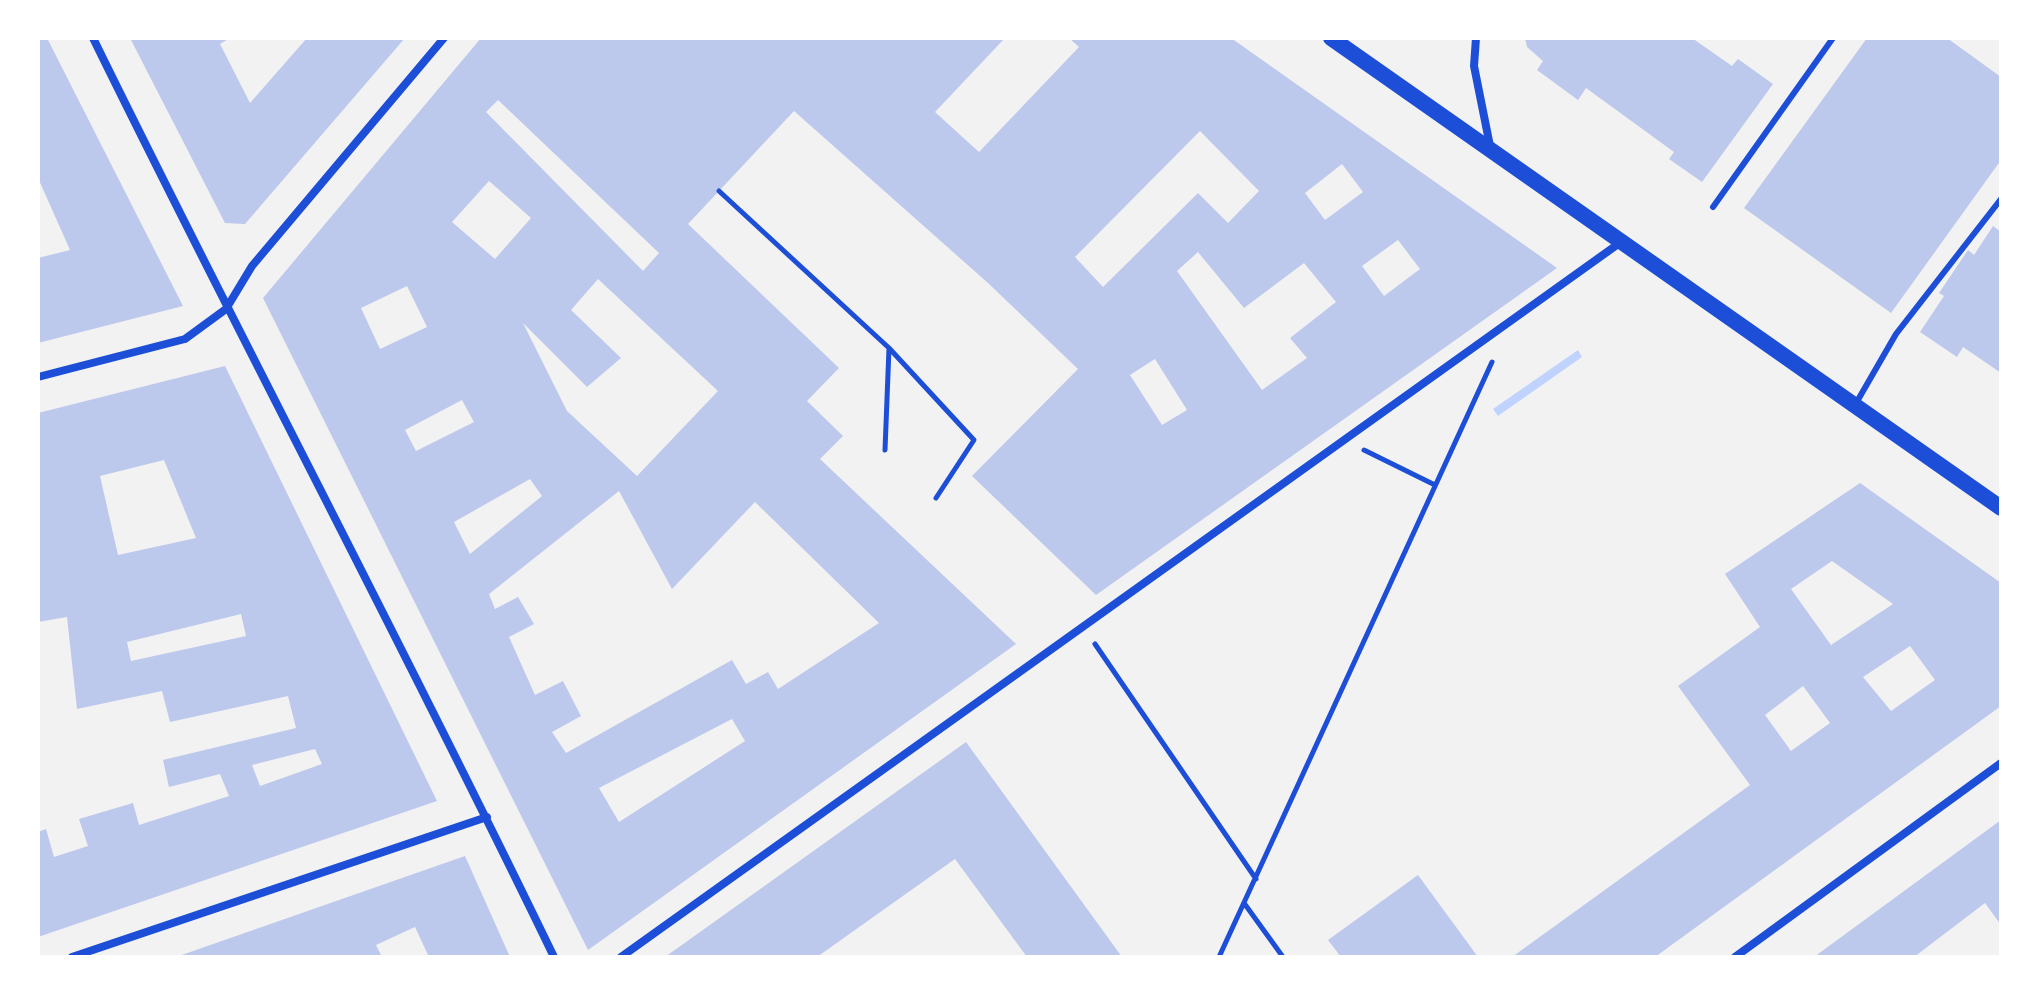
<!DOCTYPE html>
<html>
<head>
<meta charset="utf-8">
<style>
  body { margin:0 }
  #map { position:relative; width:2039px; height:995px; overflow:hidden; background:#f2f2f2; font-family:Poppins,sans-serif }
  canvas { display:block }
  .frame { position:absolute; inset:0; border:40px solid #fff; pointer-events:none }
</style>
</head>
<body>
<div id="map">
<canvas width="2039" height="995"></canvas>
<div class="frame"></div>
</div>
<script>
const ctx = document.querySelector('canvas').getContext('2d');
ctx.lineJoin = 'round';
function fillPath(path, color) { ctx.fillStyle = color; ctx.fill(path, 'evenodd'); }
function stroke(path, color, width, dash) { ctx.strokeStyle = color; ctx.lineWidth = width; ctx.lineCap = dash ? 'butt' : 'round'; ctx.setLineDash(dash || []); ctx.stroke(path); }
fillPath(new Path2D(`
  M 1578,350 L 1582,357 L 1498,416 L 1493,409 Z`), '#bfd3fe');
fillPath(new Path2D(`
  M 38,38 L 47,38 L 183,306 L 38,343 L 38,258 L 70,250 L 38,178 Z
  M 130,38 L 230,38 L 220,44 L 250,103 L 307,38 L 405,38 L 245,224 L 225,223 Z
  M 481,38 L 1005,38 L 935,112 L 979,152 L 1079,47 L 1069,38 L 1231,38 L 1557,268 L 1096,595 L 972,476 L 1078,369 L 988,283 L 794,111 L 688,224 L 839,368 L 807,401 L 843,436 L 820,459 L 1016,644 L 588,950 L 263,298 ZM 498,100 L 659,253 L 643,271 L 486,112 ZM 1200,131 L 1259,191 L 1228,223 L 1198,193 L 1103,287 L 1075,257 ZM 1342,164 L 1363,192 L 1325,220 L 1305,193 ZM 489,181 L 531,218 L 495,259 L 452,222 ZM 1398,240 L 1420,269 L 1384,296 L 1362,266 ZM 1198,252 L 1244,308 L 1304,263 L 1336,302 L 1290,338 L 1307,358 L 1262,390 L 1177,271 ZM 598,279 L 718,391 L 637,476 L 567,411 L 523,323 L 587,387 L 621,358 L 571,310 ZM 407,286 L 427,327 L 380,349 L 361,308 ZM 1155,359 L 1187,410 L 1162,425 L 1130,375 ZM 462,400 L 474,422 L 416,451 L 405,430 ZM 530,479 L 542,496 L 470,554 L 454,522 ZM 619,491 L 672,589 L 755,502 L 879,623 L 778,689 L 768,672 L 746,684 L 732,660 L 566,753 L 552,732 L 581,716 L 563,681 L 535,695 L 509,637 L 534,624 L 518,597 L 495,609 L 489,594 ZM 732,719 L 745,741 L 619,822 L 599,788 Z
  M 1525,38 L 1692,38 L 1732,66 L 1738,59 L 1773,84 L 1702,182 L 1669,159 L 1674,152 L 1586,88 L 1578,100 L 1537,70 L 1543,61 L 1527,47 Z
  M 1867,38 L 1947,38 L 2001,77 L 2001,160 L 1891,313 L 1744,208 Z
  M 1993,226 L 2001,232 L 2001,373 L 1963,347 L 1957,357 L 1920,332 L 1944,296 L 1939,293 L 1968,250 L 1974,255 Z
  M 225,366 L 437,801 L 38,937 L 38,832 L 46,829 L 54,857 L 88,846 L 79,819 L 133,803 L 139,825 L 229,796 L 220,774 L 169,787 L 163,760 L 296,728 L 288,696 L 170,722 L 162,691 L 77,709 L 67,617 L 38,622 L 38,413 ZM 164,460 L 196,538 L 118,555 L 100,476 ZM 241,614 L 246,636 L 131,661 L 127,642 ZM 315,749 L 322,764 L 260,786 L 252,765 Z
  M 1860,483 L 2001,583 L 2001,706 L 1655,957 L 1512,957 L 1750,785 L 1678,686 L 1760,627 L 1725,574 ZM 1832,561 L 1893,604 L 1831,645 L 1791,589 ZM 1910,646 L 1935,680 L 1891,711 L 1863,677 ZM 1803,686 L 1830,723 L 1791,751 L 1765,715 Z
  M 966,742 L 1122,957 L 1027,957 L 955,859 L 817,957 L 665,957 Z
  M 2001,820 L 2001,925 L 1985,903 L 1914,957 L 1814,957 Z
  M 465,856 L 510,957 L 429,957 L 415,927 L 376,945 L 382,957 L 176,957 Z
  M 1418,875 L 1478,957 L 1341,957 L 1328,940 Z`), '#bdc9ec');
stroke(new Path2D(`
  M 719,191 L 889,348 L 885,450
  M 889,348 L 974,440 L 936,498
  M 1364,450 L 1435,485
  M 1095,644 L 1256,879
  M 1244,903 L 1283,957
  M 1219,957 L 1492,362`), '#1d4ed8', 5);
stroke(new Path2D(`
  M 1713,207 L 1833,38
  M 1855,405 L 1896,334 L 2001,199`), '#1d4ed8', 6);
stroke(new Path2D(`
  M 93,38 C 244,346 405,648 554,957
  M 1476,38 L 1474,66 L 1490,146
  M 38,377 L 185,339 L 226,309 L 252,266 L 444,38
  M 72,957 L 487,817
  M 621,957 L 1621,242
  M 1735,957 L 2001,763`), '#1d4ed8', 8);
stroke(new Path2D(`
  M 1331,38 L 2001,508`), '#1d4ed8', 16);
</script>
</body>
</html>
